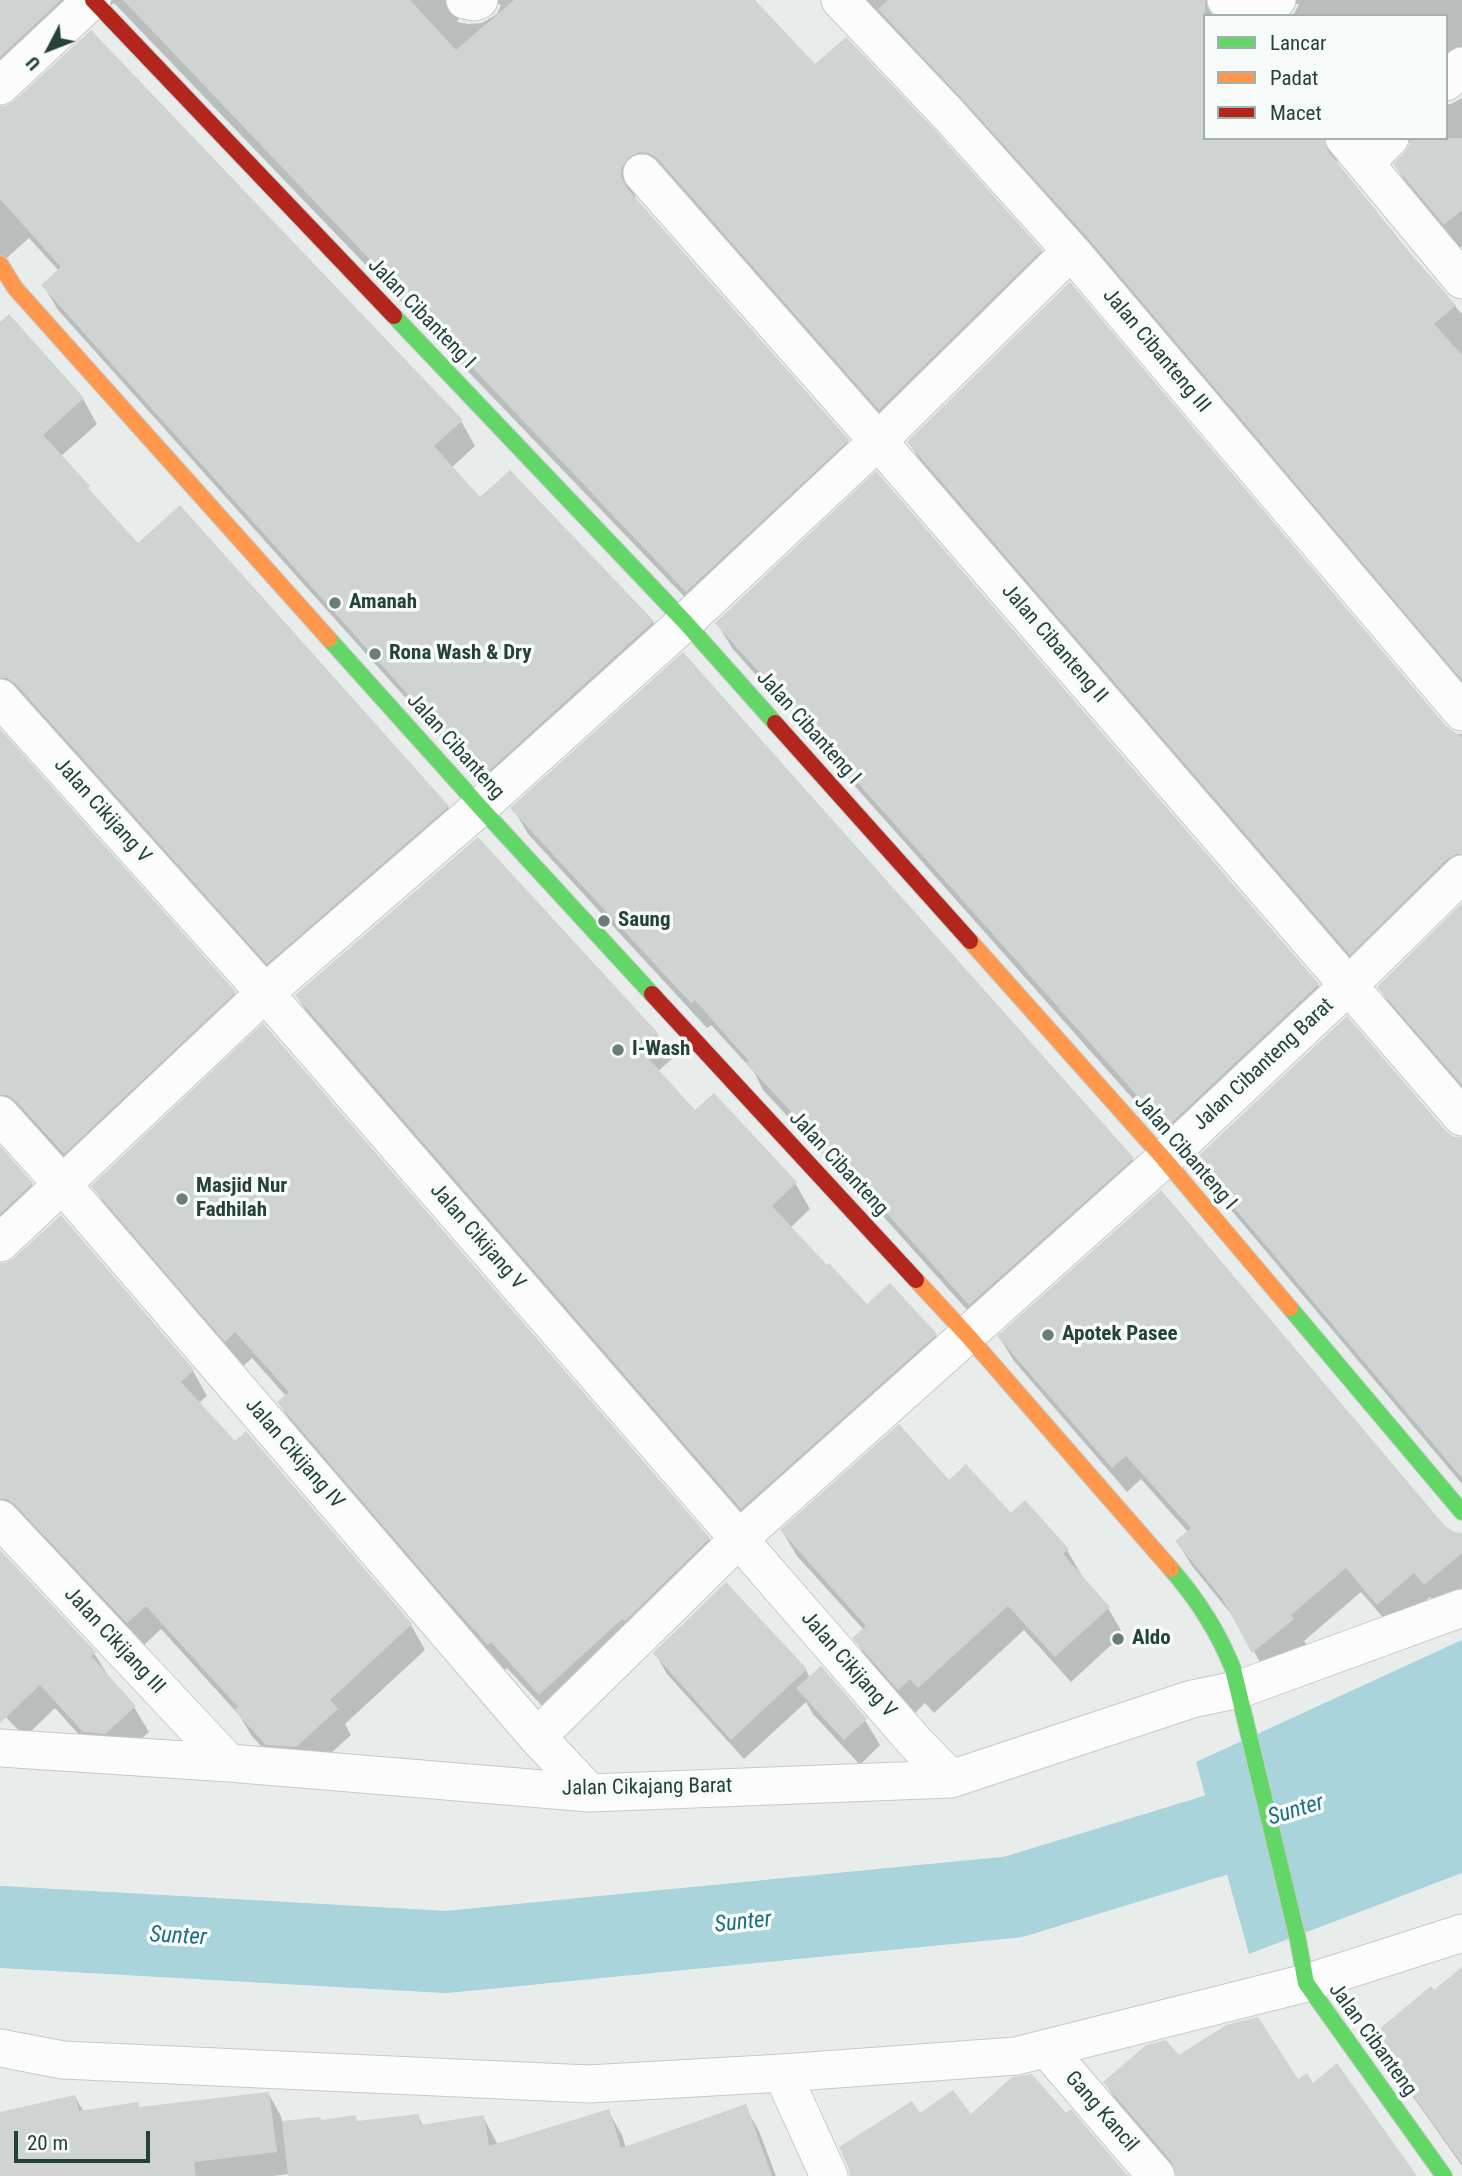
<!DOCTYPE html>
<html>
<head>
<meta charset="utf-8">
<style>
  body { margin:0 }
  #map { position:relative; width:1462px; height:2176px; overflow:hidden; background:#e8edeb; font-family:"Roboto Condensed",sans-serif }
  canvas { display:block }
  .legend { position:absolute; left:1203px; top:14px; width:245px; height:126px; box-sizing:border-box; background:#f7fbf9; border:2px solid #a3b1ad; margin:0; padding:9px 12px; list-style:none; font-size:21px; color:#24423a }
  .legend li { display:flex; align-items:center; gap:14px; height:35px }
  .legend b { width:35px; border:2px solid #a3b1ad }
  .north { position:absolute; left:14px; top:14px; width:70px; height:70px; -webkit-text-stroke:5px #f7fbf9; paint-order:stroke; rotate:228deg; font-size:19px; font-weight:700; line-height:28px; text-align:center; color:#24423a }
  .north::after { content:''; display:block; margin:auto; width:24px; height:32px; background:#24423a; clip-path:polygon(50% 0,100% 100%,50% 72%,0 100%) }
  .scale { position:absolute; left:14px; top:2131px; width:136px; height:32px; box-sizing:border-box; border:4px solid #24423a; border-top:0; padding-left:9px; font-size:21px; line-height:24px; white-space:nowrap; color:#24423a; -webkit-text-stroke:5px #f7fbf9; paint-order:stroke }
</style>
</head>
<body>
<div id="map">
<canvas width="1462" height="2176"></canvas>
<ul class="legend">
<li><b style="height:9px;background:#63d668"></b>Lancar</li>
<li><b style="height:9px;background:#ff974d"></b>Padat</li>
<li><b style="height:9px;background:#b3261e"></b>Macet</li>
</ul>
<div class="north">U</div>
<div class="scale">20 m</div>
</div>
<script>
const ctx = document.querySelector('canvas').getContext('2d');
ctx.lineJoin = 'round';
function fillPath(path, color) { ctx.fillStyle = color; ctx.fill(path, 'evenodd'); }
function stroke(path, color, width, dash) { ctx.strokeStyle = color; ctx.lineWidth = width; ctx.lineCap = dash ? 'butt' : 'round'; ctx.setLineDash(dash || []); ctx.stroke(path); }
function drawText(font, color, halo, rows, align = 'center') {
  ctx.font = font + ' "Roboto Condensed",sans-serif'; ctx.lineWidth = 7; ctx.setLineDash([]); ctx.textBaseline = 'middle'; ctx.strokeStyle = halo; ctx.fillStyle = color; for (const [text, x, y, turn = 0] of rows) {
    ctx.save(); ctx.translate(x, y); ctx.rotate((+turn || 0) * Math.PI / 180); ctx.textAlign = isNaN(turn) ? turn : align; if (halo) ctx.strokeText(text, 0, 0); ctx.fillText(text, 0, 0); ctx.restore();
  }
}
fillPath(new Path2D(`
  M 1462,1640 L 1462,1873 L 1249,1954 L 1196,1762 Z`), '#a9d4db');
fillPath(new Path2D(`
  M 0,0 L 756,0 L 754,1 L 815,66 L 1041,251 L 1055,276 L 894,434 L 635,192 L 635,199 L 847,441 L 862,465 L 702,615 L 114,3 L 0,95 ZM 474,4 L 498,4 L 501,5 L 497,14 L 482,23 L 469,24 L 457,22 L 463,11 Z
  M 853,0 L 1462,0 L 1462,75 L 1446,91 L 1446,16 L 1293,16 L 1299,4 L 1287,4 L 1222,16 L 1205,16 L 1205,138 L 1446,138 L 1446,104 L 1451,104 L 1462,98 L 1462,246 L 1459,249 L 1410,190 L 1395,165 L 1412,143 L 1400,142 L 1337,157 L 1337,165 L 1410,255 L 1462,314 L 1462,685 Z
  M 0,108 L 461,421 L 475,446 L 451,468 L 480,499 L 510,472 L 653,622 L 667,647 L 497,800 L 58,310 L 43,285 L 59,271 L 29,238 L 0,264 Z
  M 0,324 L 83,399 L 97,424 L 60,457 L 138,546 L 448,807 L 462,831 L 282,987 L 0,707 Z
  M 909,442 L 1455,734 L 1462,734 L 1462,883 L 1365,978 L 923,467 Z
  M 876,474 L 1318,985 L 1333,1010 L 1181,1153 L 732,648 L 717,623 Z
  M 0,732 L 234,993 L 249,1018 L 79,1178 L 0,1124 Z
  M 513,808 L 1132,1159 L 1147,1185 L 985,1330 L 847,1176 L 845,1178 L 763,1090 L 754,1072 L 711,1025 L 707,1028 L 528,834 Z
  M 1462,906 L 1462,1091 L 1394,1012 L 1379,987 Z
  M 297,996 L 657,1034 L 672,1059 L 658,1071 L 695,1113 L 795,1183 L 810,1209 L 790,1228 L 866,1306 L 935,1335 L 950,1361 L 756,1533 L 312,1021 Z
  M 1445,1132 L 1454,1138 L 1462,1139 L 1462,1484 L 1210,1185 L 1196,1160 Z
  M 0,1149 L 32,1184 L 46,1209 L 0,1252 Z
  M 94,1186 L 709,1539 L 724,1566 L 555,1720 L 507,1668 L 504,1670 L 464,1627 L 295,1429 L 279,1403 L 286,1396 L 252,1358 L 242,1367 L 109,1213 Z
  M 0,1265 L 193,1371 L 207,1396 L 198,1404 L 235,1444 L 246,1433 L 411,1625 L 425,1650 L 345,1724 L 351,1735 L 310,1772 L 282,1769 L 251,1735 L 240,1716 L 161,1629 L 142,1647 L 0,1528 Z
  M 999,1337 L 1444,1527 L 1453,1534 L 1462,1535 L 1462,1589 L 1439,1608 L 1430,1597 L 1393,1629 L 1361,1592 L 1304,1641 L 1307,1645 L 1268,1676 L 1236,1620 L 1192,1566 L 1177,1541 L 1188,1532 L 1141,1479 L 1127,1492 L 1014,1361 Z
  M 949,1482 L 1011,1515 L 1067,1550 L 1082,1576 L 1081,1577 L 1108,1608 L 1123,1634 L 1071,1682 L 1024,1630 L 934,1713 L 925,1703 L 913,1715 L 869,1664 L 855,1638 L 864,1630 L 797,1556 L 782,1531 Z
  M 0,1552 L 94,1653 L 109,1677 L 134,1707 L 149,1732 L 119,1758 L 99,1757 L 55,1708 L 25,1737 L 0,1711 Z
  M 655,1653 L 806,1670 L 810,1678 L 865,1720 L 880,1745 L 860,1765 L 813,1714 L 806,1702 L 744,1759 L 667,1674 Z
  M 1462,1969 L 1462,2166 L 1387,2060 L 1373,2036 L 1434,1992 Z
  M 1179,2058 L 1313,2085 L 1415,2176 L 1178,2176 L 1119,2106 L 1105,2082 Z
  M 268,2093 L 281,2116 L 282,2122 L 319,2119 L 321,2121 L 355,2117 L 358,2123 L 418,2116 L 423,2126 L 483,2117 L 498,2145 L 608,2111 L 622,2135 L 626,2148 L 745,2107 L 759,2131 L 776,2176 L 290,2176 L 289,2174 L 273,2176 L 0,2176 L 0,2114 L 75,2097 L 84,2112 L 137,2104 L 140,2109 Z`), '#0003');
stroke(new Path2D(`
  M 0,1927 L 446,1952 L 1013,1897 L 1423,1772 L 1462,1749`), '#a9d4db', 82);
fillPath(new Path2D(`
  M 0,0 L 61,0 L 0,57 Z
  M 123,0 L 410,0 L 456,50 L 514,0 L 755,0 L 815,64 L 846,37 L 934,129 L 1042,250 L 879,410 L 658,159 L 649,153 L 639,152 L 628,158 L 622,167 L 621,176 L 626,187 L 849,440 L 686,592 Z
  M 888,0 L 1205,0 L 1205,138 L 1324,138 L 1328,151 L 1411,254 L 1456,305 L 1434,324 L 1462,355 L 1462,680 L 1087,237 L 964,101 L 878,9 Z
  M 91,30 L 463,420 L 434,446 L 480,497 L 510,470 L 654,621 L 482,777 L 41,285 L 61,267 L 0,199 L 0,106 L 5,106 L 14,101 Z
  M 1410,138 L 1462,138 L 1462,210 L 1444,225 L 1393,164 L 1405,152 L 1410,144 Z
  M 1070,282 L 1446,726 L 1462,737 L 1462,854 L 1456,854 L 1447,859 L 1350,955 L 907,442 Z
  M 9,314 L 84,398 L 43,435 L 90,486 L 88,488 L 138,543 L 180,505 L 449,806 L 267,964 L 16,684 L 7,678 L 0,678 L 0,322 Z
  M 876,471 L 1319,984 L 1166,1128 L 715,623 Z
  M 683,652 L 1134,1158 L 969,1305 L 831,1151 L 829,1153 L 746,1063 L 749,1061 L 695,1000 L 691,1003 L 510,808 Z
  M 0,729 L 236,992 L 64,1154 L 16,1101 L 7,1095 L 0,1095 Z
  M 478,837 L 658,1033 L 640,1049 L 695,1110 L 714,1093 L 797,1182 L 772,1206 L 827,1265 L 829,1263 L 867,1304 L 890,1283 L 937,1334 L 741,1509 L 295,995 Z
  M 1462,903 L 1462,1085 L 1377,987 Z
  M 1347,1016 L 1446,1131 L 1454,1137 L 1462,1137 L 1462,1478 L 1194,1160 Z
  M 263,1023 L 710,1538 L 625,1621 L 622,1619 L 539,1695 L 491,1642 L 488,1645 L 447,1600 L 277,1402 L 289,1392 L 235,1332 L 225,1342 L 91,1186 Z
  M 0,1146 L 33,1183 L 0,1214 Z
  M 1161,1190 L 1445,1526 L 1454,1532 L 1462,1533 L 1462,1553 L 1424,1585 L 1414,1573 L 1377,1605 L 1346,1568 L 1291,1615 L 1294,1619 L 1252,1653 L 1222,1598 L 1175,1541 L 1191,1528 L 1126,1456 L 1112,1468 L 997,1336 Z
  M 61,1215 L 194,1370 L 181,1382 L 235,1441 L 246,1431 L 412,1624 L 330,1700 L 338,1709 L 296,1747 L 266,1745 L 234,1710 L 238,1707 L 146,1606 L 127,1623 L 15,1505 L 7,1499 L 0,1499 L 0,1263 L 5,1263 L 14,1258 Z
  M 899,1424 L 949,1480 L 966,1464 L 1011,1513 L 1025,1500 L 1069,1549 L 1063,1554 L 1110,1607 L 1055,1657 L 1008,1606 L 918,1688 L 910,1679 L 898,1690 L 852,1638 L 866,1626 L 780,1530 Z
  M 0,1550 L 96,1652 L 91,1656 L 136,1706 L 105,1734 L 83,1732 L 40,1685 L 0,1723 Z
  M 726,1582 L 807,1669 L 731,1740 L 653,1653 Z
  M 821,1666 L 867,1719 L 844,1740 L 796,1688 Z
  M 1462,1967 L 1462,2164 L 1371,2036 L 1431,1986 L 1434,1990 Z
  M 1258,2017 L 1298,2079 L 1307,2073 L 1313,2083 L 1337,2063 L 1417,2176 L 1176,2176 L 1172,2162 L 1103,2082 L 1146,2045 L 1166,2040 L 1179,2055 L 1226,2025 Z
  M 1032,2074 L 1066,2113 L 1071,2109 L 1128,2176 L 850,2176 L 848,2167 L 839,2147 L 912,2101 L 920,2113 L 953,2090 L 971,2114 L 1012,2077 Z
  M 269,2092 L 277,2152 L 194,2162 L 196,2176 L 0,2176 L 0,2112 L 75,2095 L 79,2111 L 138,2102 L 139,2107 Z
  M 746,2104 L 772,2176 L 288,2176 L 282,2121 L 320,2117 L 321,2120 L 356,2115 L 357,2121 L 419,2114 L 420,2125 L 484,2115 L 489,2146 L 609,2109 L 621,2148 Z`), '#cfd4d2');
const street = new Path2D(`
  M 465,0 L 474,2 L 479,0
  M 840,0 L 949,115 L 1071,251 L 1462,712
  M 1226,0 L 1240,16
  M 1259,16 L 1277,0
  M 1446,82 L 1462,66
  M 0,86 L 92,0
  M 1344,138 L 1462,280
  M 1365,163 L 1390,138
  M 642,173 L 878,441 L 1462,1117
  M 0,698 L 265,993 L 915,1742 L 951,1779
  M 0,1115 L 63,1185 L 537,1737 L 590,1793
  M 0,1243 L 265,993 L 480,807 L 685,622 L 878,441 L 1071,251
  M 0,1519 L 229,1763
  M 537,1737 L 739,1539 L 1164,1159 L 1349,985 L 1462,874
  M 0,1748 L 229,1763 L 590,1793 L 951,1779 L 1192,1699 L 1240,1689 L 1462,1608
  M 0,2048 L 63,2060 L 589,2084 L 782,2073 L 1016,2056 L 1306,1983 L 1462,1933
  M 1046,2048 L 1156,2176
  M 782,2073 L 829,2176`);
const fast = new Path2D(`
  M 394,316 L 685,622 L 775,723
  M 329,639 L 480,807 L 652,994
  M 1290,1308 L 1462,1512
  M 1171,1569 C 1198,1600 1218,1631 1233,1669 L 1298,1940 L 1306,1983 L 1444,2176`);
const slow = new Path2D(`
  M 0,264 L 15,288 L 329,639
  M 970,941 L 1164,1159 L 1290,1308
  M 916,1280 L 968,1336 L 1171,1569`);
const jam = new Path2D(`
  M 93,0 L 394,316
  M 775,723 L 970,941
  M 652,994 L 916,1280`);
stroke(street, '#c5cac8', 39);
stroke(fast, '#c3cbc8', 18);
stroke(slow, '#c3cbc8', 18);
stroke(jam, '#c3cbc8', 18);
stroke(street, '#fcfcfc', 37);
stroke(fast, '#63d668', 16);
stroke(slow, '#ff974d', 16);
stroke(jam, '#b3261e', 16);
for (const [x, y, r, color] of [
  [335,603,7,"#697e78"],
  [375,654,7,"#697e78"],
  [604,921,7,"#697e78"],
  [618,1050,7,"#697e78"],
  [182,1199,7,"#697e78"],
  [1048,1335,7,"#697e78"],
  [1118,1639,7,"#697e78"]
]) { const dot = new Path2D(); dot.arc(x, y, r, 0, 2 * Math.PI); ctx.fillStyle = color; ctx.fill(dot); stroke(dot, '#f7fbf9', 2.5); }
drawText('21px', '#24423a', '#f7fbf9', [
  ["Jalan Cibanteng I",421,314,46],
  ["Jalan Cibanteng III",1156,351,50],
  ["Jalan Cibanteng II",1054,644,49],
  ["Jalan Cibanteng I",808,728,48],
  ["Jalan Cibanteng",455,747,48],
  ["Jalan Cikijang V",102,811,48],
  ["Jalan Cibanteng Barat",1264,1065,-43],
  ["Jalan Cibanteng I",1185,1153,49],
  ["Jalan Cibanteng",838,1164,47],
  ["Jalan Cikijang V",477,1237,49],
  ["Jalan Cikijang IV",294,1454,49],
  ["Jalan Cikijang III",114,1641,47],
  ["Jalan Cikijang V",848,1665,49],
  ["Jalan Cikajang Barat",647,1788,-1],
  ["Jalan Cibanteng",1372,2040,54],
  ["Gang Kancil",1101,2112,49]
]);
drawText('bold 21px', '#24423a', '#f7fbf9', [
  ["Amanah",349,603],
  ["Rona Wash & Dry",389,654],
  ["Saung",618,921],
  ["I-Wash",632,1050],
  ["Masjid Nur",196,1187],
  ["Fadhilah",196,1211],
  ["Apotek Pasee",1062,1335],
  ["Aldo",1132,1639]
], 'left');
drawText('italic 23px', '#1c6f80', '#f7fbf9', [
  ["Sunter",1296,1811,-17],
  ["Sunter",743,1923,-6],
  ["Sunter",178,1937,3]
]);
</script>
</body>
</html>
